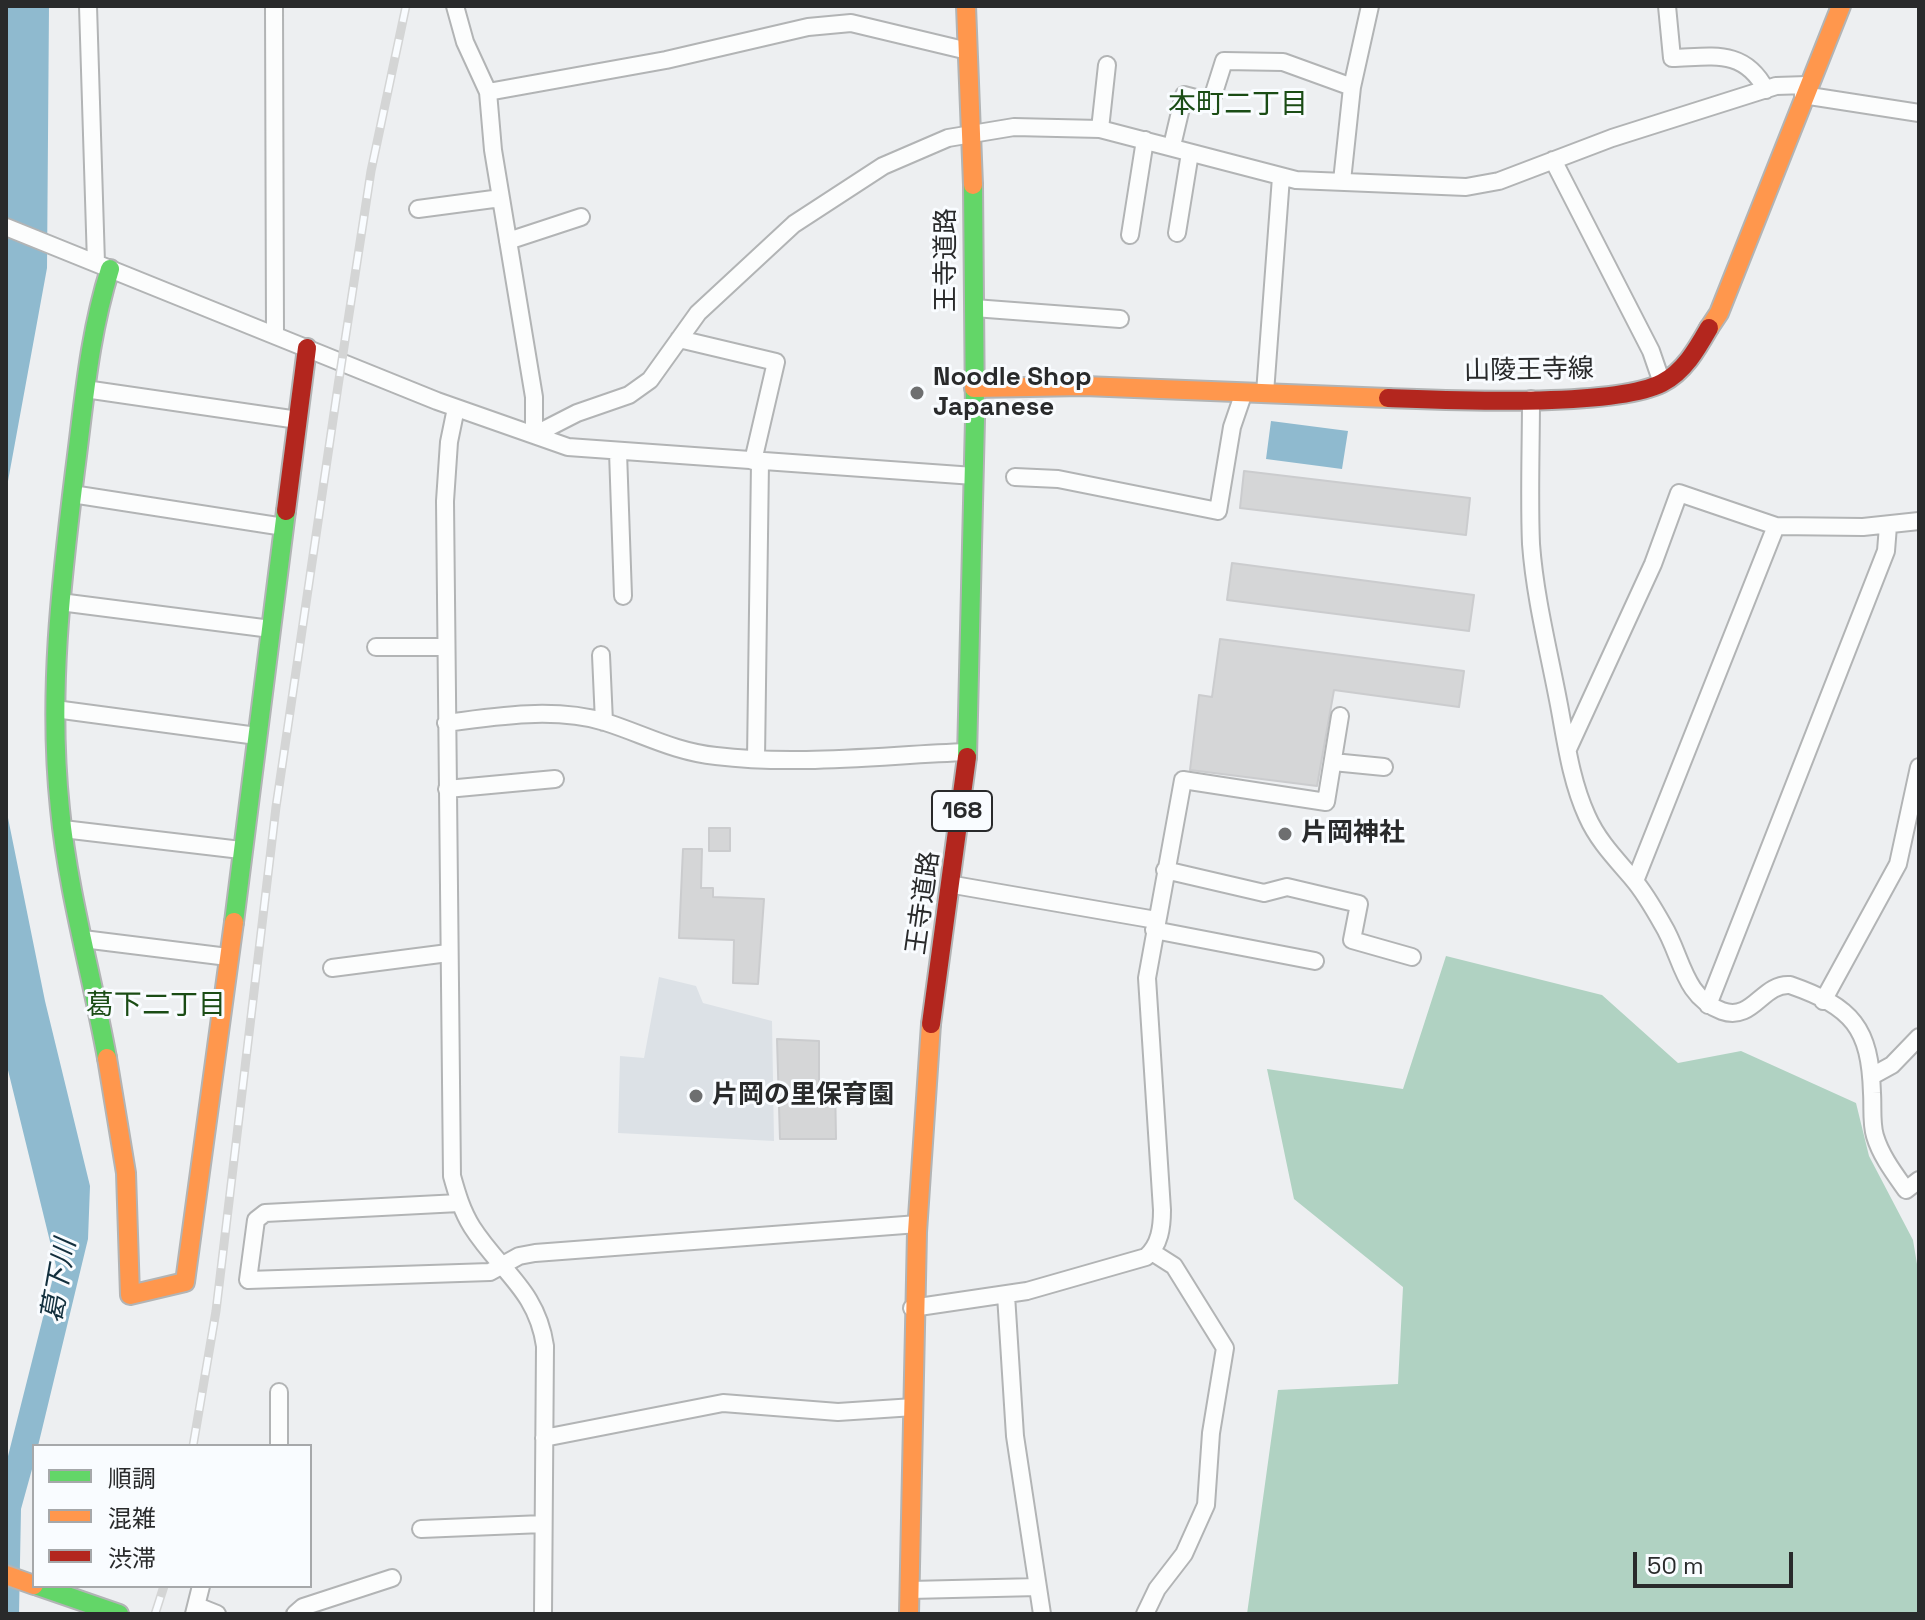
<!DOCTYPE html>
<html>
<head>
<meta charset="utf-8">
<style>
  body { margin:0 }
  #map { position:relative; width:1925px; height:1620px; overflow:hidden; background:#edeff1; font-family:"Space Grotesk","Noto Sans JP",sans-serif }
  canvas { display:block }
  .frame { position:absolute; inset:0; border:8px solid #292a2b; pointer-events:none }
  .legend { position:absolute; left:32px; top:1444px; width:280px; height:144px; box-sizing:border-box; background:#f9fcff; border:2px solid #a6a8aa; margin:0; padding:10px 14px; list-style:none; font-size:24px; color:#292a2b }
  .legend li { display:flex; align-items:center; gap:16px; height:40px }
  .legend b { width:40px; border:2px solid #a6a8aa }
  .scale { position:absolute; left:1633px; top:1552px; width:160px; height:36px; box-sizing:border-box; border:4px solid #292a2b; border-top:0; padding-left:10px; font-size:24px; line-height:28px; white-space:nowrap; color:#292a2b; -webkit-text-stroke:6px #f9fcff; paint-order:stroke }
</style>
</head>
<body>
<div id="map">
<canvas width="1925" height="1620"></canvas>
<div class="frame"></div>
<ul class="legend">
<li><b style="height:10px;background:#63d668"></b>順調</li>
<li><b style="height:10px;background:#ff974d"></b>混雑</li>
<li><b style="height:10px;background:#b3261e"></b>渋滞</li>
</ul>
<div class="scale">50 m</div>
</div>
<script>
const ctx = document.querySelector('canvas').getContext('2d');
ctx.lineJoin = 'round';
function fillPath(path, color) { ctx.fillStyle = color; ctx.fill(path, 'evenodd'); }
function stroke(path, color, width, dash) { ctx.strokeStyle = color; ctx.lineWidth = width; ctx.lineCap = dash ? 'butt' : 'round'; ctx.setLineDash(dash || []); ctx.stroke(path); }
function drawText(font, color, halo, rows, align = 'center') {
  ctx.font = font + ' "Space Grotesk","Noto Sans JP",sans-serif'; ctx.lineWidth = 6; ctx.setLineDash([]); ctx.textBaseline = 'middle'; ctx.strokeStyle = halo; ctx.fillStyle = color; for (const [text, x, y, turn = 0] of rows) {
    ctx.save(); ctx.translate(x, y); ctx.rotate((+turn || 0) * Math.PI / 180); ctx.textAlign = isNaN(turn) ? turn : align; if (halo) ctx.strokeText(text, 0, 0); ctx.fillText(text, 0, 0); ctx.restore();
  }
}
fillPath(new Path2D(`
  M 659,977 L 696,986 L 703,1003 L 772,1021 L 774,1141 L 618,1133 L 620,1056 L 644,1058 Z`), '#dce1e6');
fillPath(new Path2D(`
  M 1446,956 L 1602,995 L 1678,1063 L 1741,1051 L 1856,1103 L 1869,1156 L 1913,1240 L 1919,1276 L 1919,1614 L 1247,1614 L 1278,1390 L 1398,1384 L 1403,1287 L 1294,1199 L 1267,1069 L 1403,1089 Z`), '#b0d2c2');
fillPath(new Path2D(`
  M 7,6 L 49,6 L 47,268 L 6,492 Z
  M 1271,421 L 1348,431 L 1342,469 L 1266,459 Z
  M 6,808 L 45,1001 L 90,1186 L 88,1239 L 38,1446 L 34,1446 L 34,1462 L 21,1509 L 19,1614 L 6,1614 L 6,1464 L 56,1266 L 6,1062 Z`), '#8fbacf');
const building = new Path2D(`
  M 1244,471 L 1470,498 L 1466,535 L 1240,508 Z
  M 1232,563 L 1474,595 L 1469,631 L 1227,600 Z
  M 1220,639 L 1464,671 L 1459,707 L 1334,690 L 1317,786 L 1190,770 L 1199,695 L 1212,697 Z
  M 709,828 L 730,828 L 730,851 L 709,851 Z
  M 683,849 L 702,849 L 701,888 L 713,888 L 713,897 L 764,899 L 758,984 L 733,983 L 734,940 L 679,938 Z
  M 777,1039 L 819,1041 L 819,1081 L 835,1081 L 836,1139 L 780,1139 Z`);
fillPath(building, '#d5d6d7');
stroke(building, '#cbccce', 2);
const street = new Path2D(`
  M 88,6 L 96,263
  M 274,6 L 275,335
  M 455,6 L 465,42 L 488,92 L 493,150 L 534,397 L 534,435 L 577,413 L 629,395 L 650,380 L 698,313 L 794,224 L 883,166 L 948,138 L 1014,127 L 1100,129 L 1296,180 L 1466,187 L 1499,181 L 1612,138 L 1776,86 L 1807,85
  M 1667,6 L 1672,58 C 1712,57 1744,48 1766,90
  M 488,92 L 666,60 L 808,27 L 851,23 L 968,51
  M 1803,95 L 1919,113
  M 1100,129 L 1107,65
  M 1172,146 L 1184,95 L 1211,102 L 1224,61 L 1283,62 L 1352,87
  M 1553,160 L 1651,351 L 1662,383
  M 1342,181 L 1352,87 L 1370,6
  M 418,209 L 501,198
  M 6,227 L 437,401 L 568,447 L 974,476
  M 1177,233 L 1190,153
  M 1130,235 L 1145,140
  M 508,241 L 581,217
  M 974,308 L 1120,319
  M 679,339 L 776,362 L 753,461
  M 85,389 L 298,420
  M 1265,393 L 1281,177
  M 1531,399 C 1531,447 1529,496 1531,544 C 1535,598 1549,652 1559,705 C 1566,742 1571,781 1587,816 C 1598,841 1616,859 1633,879 C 1645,893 1654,909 1663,925 C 1682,956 1683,997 1722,1011 C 1753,1022 1762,983 1790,985 C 1853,1007 1870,1028 1872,1093 C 1873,1107 1871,1123 1875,1136 C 1881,1156 1894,1173 1906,1190 L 1919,1180
  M 456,408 L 449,442 L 445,501 L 452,1176 C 457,1194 462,1211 472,1227 C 500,1271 537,1290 545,1346 L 543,1614
  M 618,452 L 623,596
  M 1015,477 L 1058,479 L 1218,511 L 1232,427 L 1244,392
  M 72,494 L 284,527
  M 60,602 L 271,629
  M 376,647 L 446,647
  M 601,655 L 604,722
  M 55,709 L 257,736
  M 446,723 C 496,716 556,707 605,722 C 643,734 675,752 716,756 C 798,766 884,755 967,752
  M 1568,749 L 1653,564 L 1679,493 L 1776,526 L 1863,527 L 1919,521
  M 756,759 L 760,462
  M 1333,762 L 1384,767
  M 447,789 L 555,779
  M 63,829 L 241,850
  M 1165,870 L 1264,893 L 1287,887 L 1359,904 L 1352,940 L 1412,957
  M 1635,881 L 1776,526
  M 954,885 L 1156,920
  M 1154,930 L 1315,961
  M 83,939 L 228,957
  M 332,968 L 448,953
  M 1823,1001 L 1898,864 L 1919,767
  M 1708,1005 L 1886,551 L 1888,526
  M 1872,1076 L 1892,1065 L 1919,1037
  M 459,1203 L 265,1213 L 256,1220 L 248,1280 L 490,1272 L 519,1256 L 535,1253 L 918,1224
  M 1006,1295 L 1015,1436 L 1042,1614
  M 912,1308 L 1027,1291 L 1146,1257 C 1160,1245 1162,1227 1162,1210 L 1147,978 L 1183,780 L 1326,802 L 1340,716
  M 279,1392 L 279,1446
  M 544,1438 L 723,1403 L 838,1412 L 914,1407
  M 421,1529 L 543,1524
  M 910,1590 L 1038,1587
  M 197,1606 L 217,1614
  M 194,1614 L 201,1586
  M 295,1614 L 303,1607 L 392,1578
  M 1145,1614 L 1157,1589 L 1184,1554 L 1206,1505 L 1211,1433 L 1225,1348 L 1174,1266 L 1152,1252`);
const fast = new Path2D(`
  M 967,757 L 975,419 L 973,185
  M 234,922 L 286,511
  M 107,1058 C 92,975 68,893 60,809 C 48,695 61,583 75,471 C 84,403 89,335 110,269
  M 38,1586 L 119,1614`);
const slow = new Path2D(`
  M 966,6 L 973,185
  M 1709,328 L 1719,313 L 1841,6
  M 974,388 L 1084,386 L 1388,398
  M 107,1058 L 126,1173 L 130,1295 L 185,1282 L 234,922
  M 6,1575 L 34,1585
  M 909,1614 L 917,1232 L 931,1024`);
const jam = new Path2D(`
  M 1388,398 C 1447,400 1613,408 1662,383 C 1684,372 1697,349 1709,328
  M 286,511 L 307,348
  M 931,1024 L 967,757`);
stroke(street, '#b2b4b5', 20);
stroke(fast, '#b2b4b5', 22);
stroke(slow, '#b2b4b5', 22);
stroke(jam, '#b2b4b5', 22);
stroke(street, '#fcfdfd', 16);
stroke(fast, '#63d668', 18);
stroke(slow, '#ff974d', 18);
stroke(jam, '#b3261e', 18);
const rail = new Path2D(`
  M 193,1446 L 216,1311 L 276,807 L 338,386 L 371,171 L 406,6
  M 155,1614 L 164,1586`);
stroke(rail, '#d4d5d5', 9);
stroke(rail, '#f9fcff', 6, [18]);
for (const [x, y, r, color] of [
  [917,393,8,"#6e6f70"],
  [1285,834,8,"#6e6f70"],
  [696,1096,8,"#6e6f70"]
]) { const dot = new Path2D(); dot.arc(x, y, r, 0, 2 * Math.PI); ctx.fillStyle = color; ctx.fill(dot); stroke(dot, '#f9fcff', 3); }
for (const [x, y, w] of [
  [962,811,60]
]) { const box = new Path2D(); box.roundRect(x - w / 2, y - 20, w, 40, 6); ctx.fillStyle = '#f9fcff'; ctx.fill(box); stroke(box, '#292a2b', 2); }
drawText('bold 24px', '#292a2b', null, [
  ["168",962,811]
]);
drawText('26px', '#292a2b', '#f9fcff', [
  ["王寺道路",947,260,-90],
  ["山陵王寺線",1529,371,-1],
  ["王寺道路",924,903,-82]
]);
drawText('bold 26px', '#292a2b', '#f9fcff', [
  ["Noodle Shop",933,378],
  ["Japanese",933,408],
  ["片岡神社",1301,834],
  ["片岡の里保育園",712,1096]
], 'left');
drawText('28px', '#1a4c15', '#f9fcff', [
  ["本町二丁目",1238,105],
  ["葛下二丁目",156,1006]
]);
drawText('italic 28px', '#13303e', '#f9fcff', [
  ["葛下川",60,1281,-80]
]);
</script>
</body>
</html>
